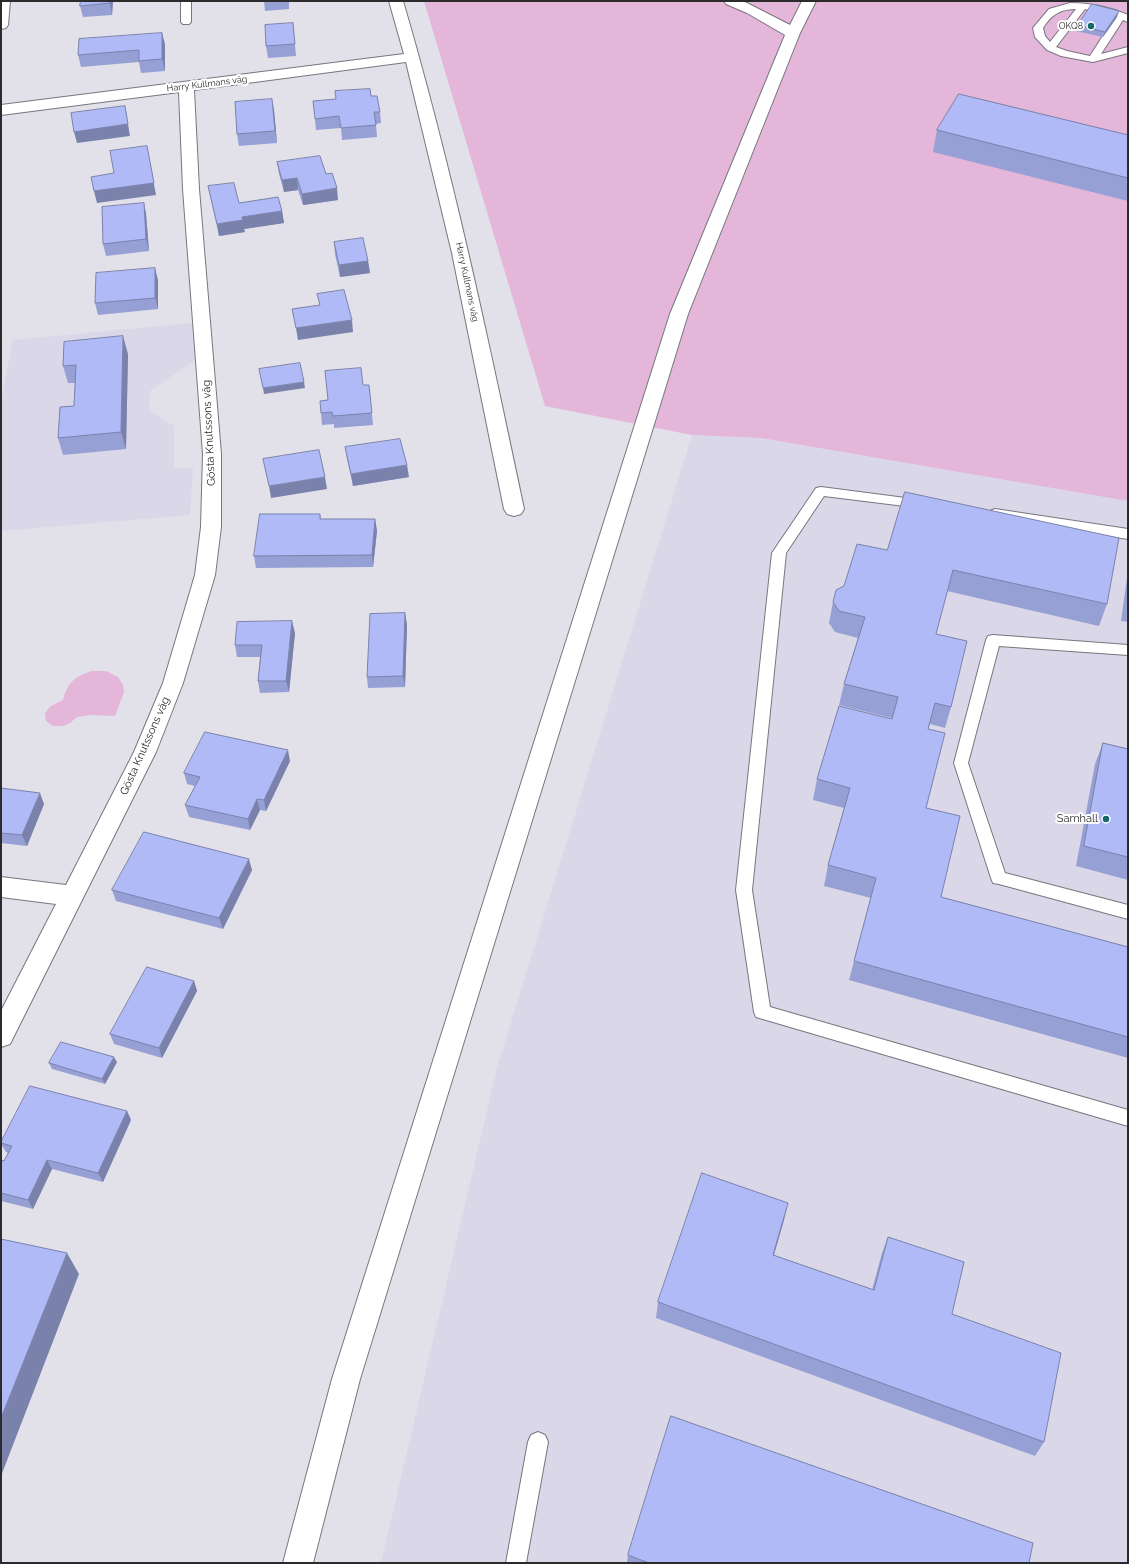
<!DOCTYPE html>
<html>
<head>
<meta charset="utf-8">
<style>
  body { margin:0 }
  #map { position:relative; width:1129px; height:1564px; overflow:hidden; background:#e2e0e9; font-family:Raleway,sans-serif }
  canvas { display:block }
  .frame { position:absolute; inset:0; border:2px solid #2b2b2e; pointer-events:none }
</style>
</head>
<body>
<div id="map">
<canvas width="1129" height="1564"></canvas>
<div class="frame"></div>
</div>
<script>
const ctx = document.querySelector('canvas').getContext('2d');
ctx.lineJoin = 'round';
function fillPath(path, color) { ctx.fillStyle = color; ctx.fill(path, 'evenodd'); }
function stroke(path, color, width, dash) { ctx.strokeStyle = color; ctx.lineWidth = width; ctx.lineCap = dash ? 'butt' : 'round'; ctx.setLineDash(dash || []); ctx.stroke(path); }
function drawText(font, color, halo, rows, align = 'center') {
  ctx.font = font + ' Raleway,sans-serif'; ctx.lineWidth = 4; ctx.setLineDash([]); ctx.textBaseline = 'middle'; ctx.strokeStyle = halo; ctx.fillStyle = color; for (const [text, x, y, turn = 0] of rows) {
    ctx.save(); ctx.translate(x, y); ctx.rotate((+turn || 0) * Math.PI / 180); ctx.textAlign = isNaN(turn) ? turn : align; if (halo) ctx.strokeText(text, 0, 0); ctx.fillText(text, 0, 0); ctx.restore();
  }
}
fillPath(new Path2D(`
  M 192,323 L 195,360 L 150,391 L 149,410 L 174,426 L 174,469 L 193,467 L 190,515 L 1,531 L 1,402 L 13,340 Z
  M 692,435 L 761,438 L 1128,501 L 1128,1563 L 381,1563 L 497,1068 Z`), '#dad7e8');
fillPath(new Path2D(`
  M 424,1 L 1128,1 L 1128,501 L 761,438 L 692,435 L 545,406 Z
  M 92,671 L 106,671 L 118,677 L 123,685 L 124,692 L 115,716 L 90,715 L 77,717 L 70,723 L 63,726 L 53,726 L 46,721 L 45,713 L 51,706 L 63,700 C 68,682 74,677 92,671 Z`), '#e3b6da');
const lane = new Path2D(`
  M 181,1 L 191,1 L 191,22 L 189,24 L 183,24 L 181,22 Z
  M 1070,3 C 1090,3 1110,7 1128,15 L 1128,22 L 1123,20 L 1101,54 L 1128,47 L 1128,53 L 1093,62 L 1061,56 L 1047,50 L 1035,37 L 1033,28 L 1049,9 ZM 1076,9 L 1050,42 L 1045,36 L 1043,28 C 1051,15 1060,9 1076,9 ZM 1085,9 L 1115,17 L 1090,56 L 1067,51 L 1056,47 Z
  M 821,487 L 921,500 L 926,501 L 928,504 L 926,507 L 921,508 L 824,496 L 786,553 L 752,890 L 770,1007 L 1128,1110 L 1128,1126 L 756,1017 L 754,1012 L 736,890 L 772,553 L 816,488 Z
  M 995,509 L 1128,529 L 1128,539 L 990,517 L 988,514 L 990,511 Z
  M 993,635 L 1128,645 L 1128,655 L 999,646 L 968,763 L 1005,873 L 1128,905 L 1128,919 L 999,884 L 993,883 L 991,878 L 954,763 L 986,640 L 988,636 Z
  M 538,1432 L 545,1435 L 548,1442 L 526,1563 L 506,1563 L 528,1442 L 531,1435 Z`);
const street = new Path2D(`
  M 1,1 L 10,1 L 8,25 L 6,28 L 1,29 Z
  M 389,1 L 403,1 C 452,168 488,338 524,509 L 521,514 L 514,516 L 507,514 L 504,509 L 452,253 L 406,62 L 194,90 L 199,189 L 221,454 L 221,527 L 215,575 L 183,683 L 156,752 L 10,1044 L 1,1047 L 1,1011 L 56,904 L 1,897 L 1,877 L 66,885 L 134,752 L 163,683 L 195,575 L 201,527 L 203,454 L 183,189 L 179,92 L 1,115 L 1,105 L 404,54 Z`);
const secondary = new Path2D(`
  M 724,1 L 743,1 L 790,25 L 802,1 L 816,1 L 800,33 L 688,314 L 360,1379 L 313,1563 L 283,1563 L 332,1379 L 670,314 L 785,35 L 747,13 L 726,4 Z`);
stroke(lane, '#78767e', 2);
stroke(street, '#78767e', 2);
stroke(secondary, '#78767e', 2);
fillPath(lane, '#fff');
fillPath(street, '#fff');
fillPath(secondary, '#fff');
fillPath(new Path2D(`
  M 113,1 L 112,15 L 83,17 L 80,6 Z
  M 264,1 L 289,1 L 289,9 L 265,11 Z
  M 1117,17 L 1103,37 L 1076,31 L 1078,25 Z
  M 294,34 L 296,56 L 268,58 L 266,46 Z
  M 165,44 L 165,71 L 141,73 L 139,62 L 81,67 L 78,55 Z
  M 371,96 L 380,112 L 381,123 L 376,124 L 377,137 L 342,140 L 341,128 L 316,130 L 315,119 Z
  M 274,110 L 277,143 L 239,146 L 237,134 Z
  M 937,130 L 1128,135 L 1128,201 L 933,152 Z
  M 277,162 L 326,174 L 338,200 L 303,205 L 298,190 L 284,192 L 279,174 Z
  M 208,186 L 239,203 L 282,211 L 284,223 L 244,229 L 245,232 L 219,236 Z
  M 144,203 L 146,214 L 149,251 L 106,256 L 103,244 Z
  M 334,242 L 368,261 L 370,273 L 340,277 L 335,254 Z
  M 158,280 L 158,309 L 98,315 L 95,303 Z
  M 128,354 L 126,449 L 63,455 L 58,438 L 74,406 L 75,383 L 68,383 L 63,366 Z
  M 363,385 L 369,385 L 373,425 L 334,428 L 334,424 L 322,425 L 321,413 L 328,400 Z
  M 345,447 L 409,477 L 353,486 L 347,459 Z
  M 320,514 L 321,519 L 375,519 L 377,531 L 373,567 L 256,568 L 254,556 Z
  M 887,550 L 1107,604 L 1099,626 L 947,591 L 936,634 L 951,707 L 945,728 L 930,724 L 928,729 L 926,808 L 941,897 L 1128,947 L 1128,1058 L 849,980 L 871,898 L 824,886 L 828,865 L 844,808 L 813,800 L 817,779 L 892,719 L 892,718 L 839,705 L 844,684 L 858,638 L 835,632 L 829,623 L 833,602 L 844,586 Z
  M 1128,571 L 1128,622 L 1121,621 Z
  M 405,613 L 407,625 L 405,687 L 368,688 L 367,677 Z
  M 295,633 L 289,692 L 260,693 L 258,681 L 260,657 L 237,657 L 235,645 Z
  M 1103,743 L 1128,749 L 1128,880 L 1076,866 L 1095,764 Z
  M 290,761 L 266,811 L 260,810 L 250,830 L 189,817 L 185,805 L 195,786 L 187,784 L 184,773 Z
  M 1,788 L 44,804 L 27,846 L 1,843 Z
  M 252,870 L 223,929 L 116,901 L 112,890 Z
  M 194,981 L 197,991 L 162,1058 L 114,1044 L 110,1034 Z
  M 117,1062 L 105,1084 L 52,1069 L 49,1063 Z
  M 127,1111 L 131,1120 L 103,1182 L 52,1169 L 33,1209 L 1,1201 L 1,1160 L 4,1161 L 8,1153 L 6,1152 L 1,1144 L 1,1142 Z
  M 784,1220 L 774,1255 L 872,1290 L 882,1253 L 888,1237 L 952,1314 L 1044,1442 L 1035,1456 L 656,1318 L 658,1302 Z
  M 628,1555 L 1029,1563 L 627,1563 Z`), '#96a0d4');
fillPath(new Path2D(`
  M 110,1 L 113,1 L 112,15 L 110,3 Z
  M 1119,11 L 1117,17 L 1103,37 L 1105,32 Z
  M 162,33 L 165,44 L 165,71 L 162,59 Z
  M 272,99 L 274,110 L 277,143 L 275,131 Z
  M 125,106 L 130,136 L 77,143 L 74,132 Z
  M 147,146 L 156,195 L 97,203 L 94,191 Z
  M 297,178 L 298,190 L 284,192 L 282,180 Z
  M 337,188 L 338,200 L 303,205 L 302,194 Z
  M 144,203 L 146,214 L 149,251 L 146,239 Z
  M 282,211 L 284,223 L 244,229 L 245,232 L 219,236 L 217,224 L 242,217 Z
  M 368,261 L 370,273 L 340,277 L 339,265 Z
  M 155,268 L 158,280 L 158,309 L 155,298 Z
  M 352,320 L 353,332 L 298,340 L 296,328 Z
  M 123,336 L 128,354 L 126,449 L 121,432 Z
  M 304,382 L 305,388 L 264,394 L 263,388 Z
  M 407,465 L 409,477 L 353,486 L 351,474 Z
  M 325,477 L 327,489 L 271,498 L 269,486 Z
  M 375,519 L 377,531 L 373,567 L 372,555 Z
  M 405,613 L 407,625 L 405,687 L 403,676 Z
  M 292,621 L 295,633 L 289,692 L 286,681 Z
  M 288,750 L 290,761 L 266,811 L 264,800 Z
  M 40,793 L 44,804 L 27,846 L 22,835 Z
  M 257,799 L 260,810 L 250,830 L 248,819 Z
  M 249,859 L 252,870 L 223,929 L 219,918 Z
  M 194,981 L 197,991 L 162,1058 L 159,1048 Z
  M 114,1057 L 117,1062 L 105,1084 L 102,1079 Z
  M 127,1111 L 131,1120 L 103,1182 L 98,1173 Z
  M 47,1160 L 52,1169 L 33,1209 L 28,1200 Z
  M 788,1203 L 784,1220 L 769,1271 L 773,1255 Z
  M 67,1253 L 79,1274 L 1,1476 L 1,1418 Z`), '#7a82ac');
const building = new Path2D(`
  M 81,1 L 110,1 L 110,3 L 80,6 Z
  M 1092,4 L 1119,11 L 1105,32 L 1078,25 Z
  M 293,23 L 295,44 L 266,46 L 265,25 Z
  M 162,33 L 162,59 L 139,61 L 139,50 L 78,55 L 79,39 Z
  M 370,89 L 371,96 L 377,96 L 380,112 L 374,112 L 376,125 L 341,128 L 339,116 L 315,119 L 313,101 L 336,99 L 335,91 Z
  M 959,94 L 1128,135 L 1128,178 L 937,130 Z
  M 272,99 L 275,131 L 237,134 L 235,102 Z
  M 125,106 L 128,124 L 74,132 L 71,113 Z
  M 147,146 L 154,183 L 94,191 L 91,177 L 114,173 L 110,151 Z
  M 320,156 L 326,174 L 332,173 L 337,188 L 302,194 L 297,178 L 282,180 L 277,162 Z
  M 234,183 L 239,203 L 278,197 L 282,211 L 242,217 L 243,220 L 217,224 L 208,186 Z
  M 144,203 L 146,239 L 103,244 L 102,207 Z
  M 363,238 L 368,261 L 339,265 L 334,242 Z
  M 155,268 L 155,298 L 95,303 L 96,273 Z
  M 344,290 L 352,320 L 296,328 L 292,309 L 320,305 L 317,294 Z
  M 123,336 L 121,432 L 58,438 L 60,407 L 74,406 L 76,365 L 63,366 L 64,342 Z
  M 300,363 L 304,382 L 263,388 L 259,369 Z
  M 361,368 L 363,385 L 369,385 L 372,413 L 333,416 L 332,412 L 321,413 L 320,401 L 328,400 L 325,371 Z
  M 400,439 L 407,465 L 351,474 L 345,447 Z
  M 319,450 L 325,477 L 269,486 L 263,459 Z
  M 905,492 L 1119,538 L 1107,604 L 953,570 L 936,634 L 967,641 L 951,707 L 935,703 L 928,729 L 945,733 L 926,808 L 960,816 L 941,897 L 1128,947 L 1128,1037 L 854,961 L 876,878 L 828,865 L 850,788 L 817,779 L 839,706 L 892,719 L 898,697 L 844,684 L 865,617 L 839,611 L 833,602 L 836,590 L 844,586 L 857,544 L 887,550 Z
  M 260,514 L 320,514 L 320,519 L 375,519 L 372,555 L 254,556 Z
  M 405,613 L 403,676 L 367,677 L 370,614 Z
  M 292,621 L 286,681 L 258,681 L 262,645 L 235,645 L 237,622 Z
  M 205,732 L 288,750 L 264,800 L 257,799 L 248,819 L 185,805 L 200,777 L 184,773 Z
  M 1103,743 L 1128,749 L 1128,857 L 1084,846 Z
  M 1,788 L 40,793 L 22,835 L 1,833 Z
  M 144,832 L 249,859 L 219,918 L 112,890 Z
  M 147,967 L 194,981 L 159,1048 L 110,1034 Z
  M 61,1042 L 114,1057 L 102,1079 L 49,1063 Z
  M 30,1086 L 127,1111 L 98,1173 L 47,1160 L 28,1200 L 1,1193 L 1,1160 L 4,1161 L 12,1146 L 1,1143 L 1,1142 Z
  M 702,1173 L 788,1203 L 773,1255 L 874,1290 L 888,1237 L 964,1262 L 952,1314 L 1061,1353 L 1044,1442 L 658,1302 Z
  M 1,1239 L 67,1253 L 1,1418 Z
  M 671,1416 L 1033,1543 L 1029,1563 L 649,1563 L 628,1555 Z`);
fillPath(building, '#afbaf6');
stroke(building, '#7a82ac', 1);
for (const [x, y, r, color] of [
  [1091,26,4,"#176669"],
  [1106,819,4,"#176669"]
]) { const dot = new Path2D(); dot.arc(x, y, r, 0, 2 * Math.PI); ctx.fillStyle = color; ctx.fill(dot); stroke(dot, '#fff', 1.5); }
drawText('9px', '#2b2b2e', '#fff', [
  ["OKQ8",1083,26]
], 'right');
drawText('9px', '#2b2b2e', '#fff', [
  ["Harry Kullmans väg",207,84,-7],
  ["Harry Kullmans väg",467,282,78]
]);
drawText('11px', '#2b2b2e', '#fff', [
  ["Gösta Knutssons väg",209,433,-93],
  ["Gösta Knutssons väg",145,746,-66]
]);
drawText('11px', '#2b2b2e', '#fff', [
  ["Samhall",1098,819]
], 'right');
</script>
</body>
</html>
